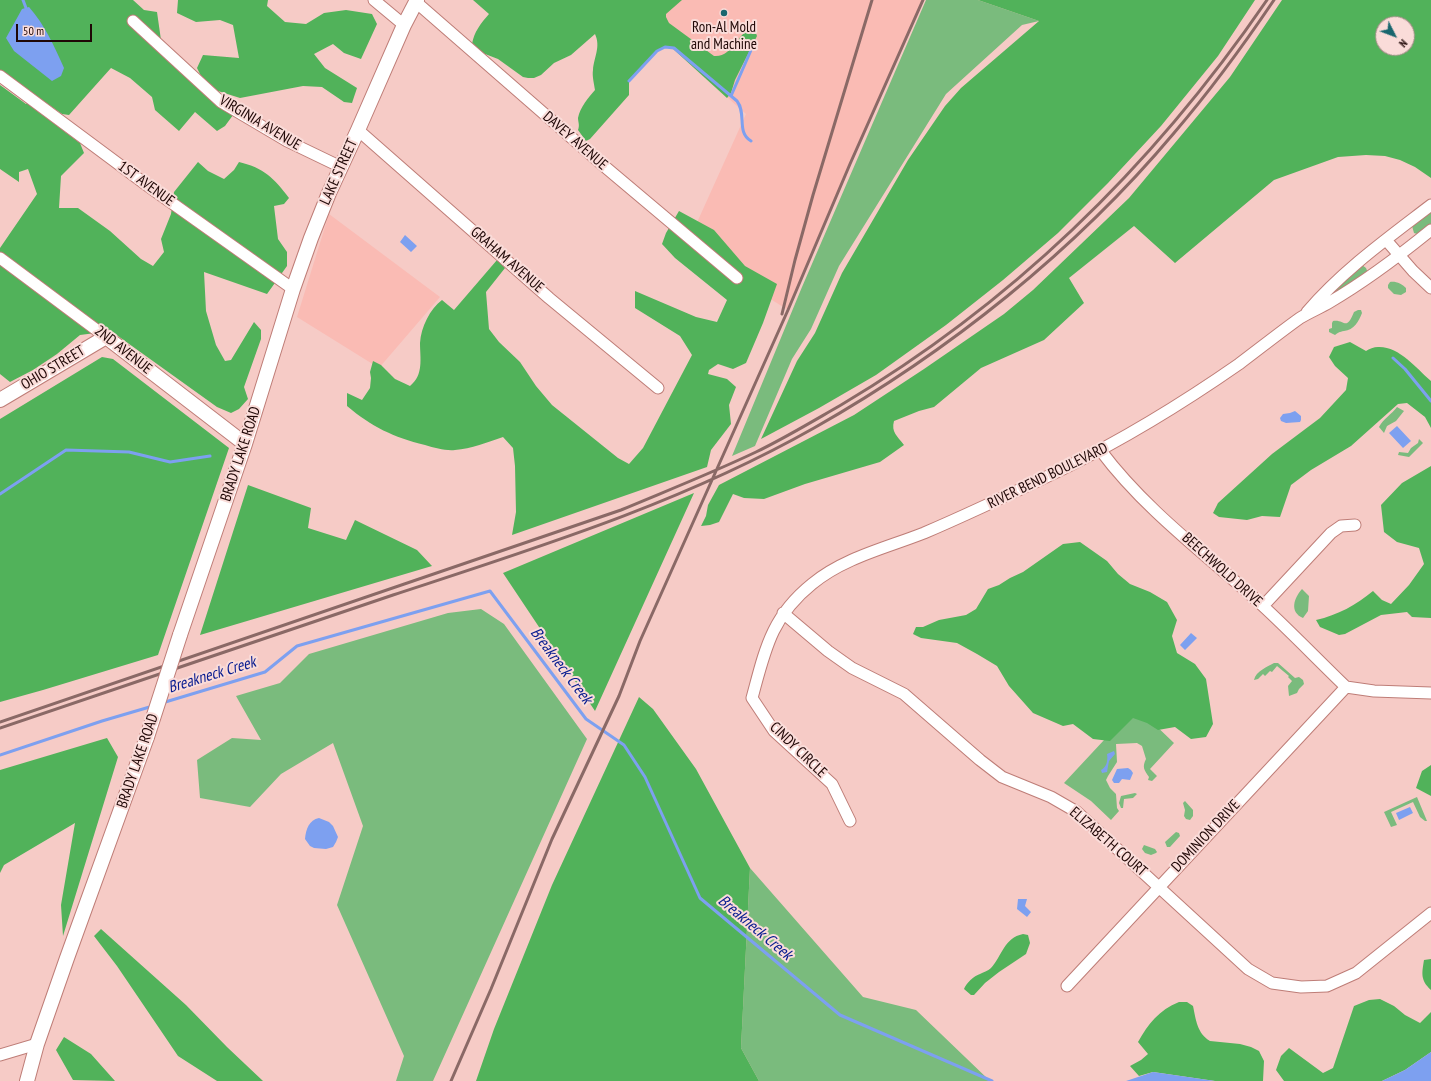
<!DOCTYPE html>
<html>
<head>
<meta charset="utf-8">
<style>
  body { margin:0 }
  #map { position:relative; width:1431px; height:1081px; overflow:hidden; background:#f6cbc6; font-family:"PT Sans Narrow",sans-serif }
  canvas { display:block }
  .north { position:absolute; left:1375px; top:16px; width:40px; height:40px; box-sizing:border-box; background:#fadcd9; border:1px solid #a28785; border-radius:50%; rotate:132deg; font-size:11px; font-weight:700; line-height:16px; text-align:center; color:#1f0706 }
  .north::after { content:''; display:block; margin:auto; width:14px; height:18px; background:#19666e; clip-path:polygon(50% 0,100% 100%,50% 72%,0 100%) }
  .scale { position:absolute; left:16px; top:24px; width:76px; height:18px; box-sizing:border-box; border:2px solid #1f0706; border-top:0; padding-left:5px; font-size:12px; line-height:14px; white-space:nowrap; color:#1f0706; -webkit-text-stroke:3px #fadcd9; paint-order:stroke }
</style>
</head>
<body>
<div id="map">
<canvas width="1431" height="1081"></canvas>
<div class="north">N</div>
<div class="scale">50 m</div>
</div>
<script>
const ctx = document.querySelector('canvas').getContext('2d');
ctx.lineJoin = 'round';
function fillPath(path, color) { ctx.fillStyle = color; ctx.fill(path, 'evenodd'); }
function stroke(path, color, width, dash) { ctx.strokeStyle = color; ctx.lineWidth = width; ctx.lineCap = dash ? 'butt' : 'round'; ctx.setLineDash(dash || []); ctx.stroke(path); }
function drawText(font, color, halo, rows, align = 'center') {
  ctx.font = font + ' "PT Sans Narrow",sans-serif'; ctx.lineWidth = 4; ctx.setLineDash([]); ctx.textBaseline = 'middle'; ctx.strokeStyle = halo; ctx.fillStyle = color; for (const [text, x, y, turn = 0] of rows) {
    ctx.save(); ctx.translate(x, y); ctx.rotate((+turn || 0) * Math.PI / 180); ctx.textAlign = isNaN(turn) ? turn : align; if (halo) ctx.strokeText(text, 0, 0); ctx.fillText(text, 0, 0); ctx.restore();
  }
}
fillPath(new Path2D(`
  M 618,0 L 923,0 L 850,164 L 788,310 L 737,278 L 690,238 L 746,114 Z
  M 329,214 L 440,297 L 379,368 L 297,317 Z`), '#fabbb4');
fillPath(new Path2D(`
  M 926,0 L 978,0 L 1039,21 L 1022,25 L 946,94 L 839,266 L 811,329 L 792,359 L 755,446 L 732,456 L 802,287 Z
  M 1431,209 L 1431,227 L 1420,235 L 1414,233 L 1412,226 Z
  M 1362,265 L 1366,268 L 1368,273 L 1330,299 L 1326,296 Z
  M 1390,282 C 1396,281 1402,284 1406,288 L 1406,292 L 1401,295 L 1394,294 L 1388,288 L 1388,285 Z
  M 1358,310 L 1361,310 L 1362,313 C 1359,321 1354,330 1344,331 C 1339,332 1339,332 1335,335 L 1329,332 L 1329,329 L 1332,328 L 1332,323 L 1333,321 C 1345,319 1346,332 1354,312 Z
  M 1397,407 L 1404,411 L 1396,421 L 1387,426 L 1384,433 L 1379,427 C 1383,419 1392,414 1397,407 Z
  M 1419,439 L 1423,443 L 1409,457 L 1398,455 L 1399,452 L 1408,453 L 1411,448 L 1418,443 Z
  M 1302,589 L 1309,596 L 1308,611 L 1303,618 C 1289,612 1294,598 1302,589 Z
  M 481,609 L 504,624 L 587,739 L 433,1081 L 396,1081 L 404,1056 L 337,905 L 363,826 L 333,743 L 281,774 L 250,807 L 200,798 L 197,760 L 232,738 L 261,740 L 236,696 L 280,683 L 309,654 L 448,613 Z
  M 1274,663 L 1278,663 L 1295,678 L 1299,677 L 1303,680 L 1304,684 L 1299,689 L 1297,693 L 1289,696 L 1288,686 L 1292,681 L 1288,677 L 1289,676 L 1277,666 L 1272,672 L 1270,671 L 1265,676 L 1263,674 L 1258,679 L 1254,680 C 1256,671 1267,667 1274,663 Z
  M 1132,710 L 1149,719 L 1174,743 L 1150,769 L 1157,776 L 1152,781 L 1148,780 L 1149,777 C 1144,770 1142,767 1146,759 L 1142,746 L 1137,743 L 1116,744 L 1117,762 L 1108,776 L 1106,780 L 1110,788 L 1116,794 L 1117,808 L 1119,811 L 1111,820 L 1091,801 L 1064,783 Z
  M 1135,793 L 1137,794 L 1133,798 L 1124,799 L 1123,808 L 1121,808 L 1119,803 L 1121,796 Z
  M 1417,797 L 1427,821 L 1425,821 L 1420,817 L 1413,802 L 1391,812 L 1397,825 L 1391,827 L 1384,812 Z
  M 1185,801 L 1193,810 L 1193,816 L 1190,820 L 1186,819 L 1184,816 L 1185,810 L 1183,803 Z
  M 1176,832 L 1179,833 L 1180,836 L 1170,847 L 1167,847 L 1165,842 Z
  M 1144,845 L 1155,849 L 1157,852 L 1156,853 L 1151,855 L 1145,853 L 1142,849 Z
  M 750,868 L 863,997 L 916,1010 L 990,1081 L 759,1081 L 741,1048 Z`), '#7abb7d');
fillPath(new Path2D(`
  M 0,0 L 133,0 L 144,10 L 157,12 L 162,47 L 236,111 L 225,126 L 217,131 L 195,112 L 179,131 L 155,110 L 152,97 L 130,78 L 111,68 L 69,115 L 62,114 L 0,71 Z
  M 178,0 L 268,0 L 267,6 L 285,22 L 306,24 L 324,13 L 346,10 L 372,14 L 377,24 L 361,59 L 344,53 L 333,44 L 314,54 L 325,68 L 357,88 L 352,103 L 344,102 L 322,87 L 303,86 L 240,98 L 218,91 L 202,78 L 197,68 L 203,55 L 239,58 L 233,25 L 220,20 L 196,22 L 177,13 Z
  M 473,0 L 682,0 L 666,14 L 666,17 L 669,23 L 714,56 C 733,58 738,30 754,28 L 757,36 L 735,80 L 731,93 L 727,98 L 671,47 L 664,47 L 657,51 L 629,81 L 629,95 L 590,139 L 586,141 L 578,130 C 580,125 578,122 578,118 C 580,107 589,97 595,90 C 594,83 592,76 593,70 C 594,57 601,47 595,34 L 571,55 L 554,63 L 541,75 L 534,78 L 528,78 L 523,77 L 498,59 L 480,52 L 472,44 C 474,32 481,23 489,14 Z
  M 978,0 L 1255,0 L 1218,56 L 1161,126 L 1108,183 L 1058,233 L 1003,280 L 946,325 L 876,375 L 819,408 L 761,439 L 797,361 L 815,333 L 842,273 L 908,160 L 945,106 L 961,88 L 1039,21 Z
  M 1282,0 L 1431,0 L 1431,178 L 1415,167 L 1400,160 L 1385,156 L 1366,155 L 1338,157 L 1274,180 L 1175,263 L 1134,226 L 1069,278 L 1084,303 L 1044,340 L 981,368 L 934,407 L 919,411 L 894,421 C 891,432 897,436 904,445 L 880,462 L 805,484 L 764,499 L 744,498 L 733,494 L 719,522 L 710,525 L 701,526 L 706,516 L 708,505 L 719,485 L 854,415 L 924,369 L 1004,314 L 1033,290 L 1129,198 L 1230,77 ZM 1383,24 L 1407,24 L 1407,48 L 1383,48 Z
  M 0,85 L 26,104 L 31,99 L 53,115 L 64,131 L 80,143 L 84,153 L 61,176 L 59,208 L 78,208 L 110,231 L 141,259 L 153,266 L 164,252 L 161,239 L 171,214 L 174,192 L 198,162 L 208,171 L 224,179 L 234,170 L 239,162 C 264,168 274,178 289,198 L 284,204 L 274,206 L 278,239 L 287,252 L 287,266 L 267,294 L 204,272 L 206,311 L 216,345 L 225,361 L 231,360 L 254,322 L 261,330 L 261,339 L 244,387 L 248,399 L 239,409 L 231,413 L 217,407 L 111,331 L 80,335 L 57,354 L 33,370 L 10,382 L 0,374 L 0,248 L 37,194 L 28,169 L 19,172 L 19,182 L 0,169 Z
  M 679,211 L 714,230 L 745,266 L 777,284 L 763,323 L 746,363 L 733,369 L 718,364 L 709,370 L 708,374 L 727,379 L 736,387 L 729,405 L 731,424 L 711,450 L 707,467 L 512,535 L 516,512 L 515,466 L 513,448 L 503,437 C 488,442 471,449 455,450 C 446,451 435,448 425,445 C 393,437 372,427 347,406 L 347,393 L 362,400 L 370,388 L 371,378 L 370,372 L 373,361 L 381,365 L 395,379 L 410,386 C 424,375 420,358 420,343 C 421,327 430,309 442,300 L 454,310 L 497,260 L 505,268 L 486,292 L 489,329 L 499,342 L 520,362 L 536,386 L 552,405 L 618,458 L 629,464 L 643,448 L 692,355 L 680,336 L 635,308 L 635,291 L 696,317 L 717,322 L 727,300 L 675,258 L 662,244 L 666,233 Z
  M 1350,342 L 1366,351 C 1369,349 1374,347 1378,347 C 1399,346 1416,368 1431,381 L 1431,428 L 1425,417 L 1407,403 L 1398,404 L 1351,446 L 1311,470 L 1291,485 L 1280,517 L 1262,516 L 1247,520 L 1219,517 L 1213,513 L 1218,503 L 1272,454 L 1320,418 L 1346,390 L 1348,378 L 1335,366 L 1329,357 L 1334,347 Z
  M 102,357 L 113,359 L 229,448 L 158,655 L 43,690 L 0,702 L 0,419 Z
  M 1431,466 L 1431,618 L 1412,617 L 1407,612 L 1381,615 L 1345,634 L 1339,635 L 1320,627 L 1316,620 C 1338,615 1356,605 1373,591 L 1382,600 L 1391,604 L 1409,585 L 1424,564 L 1419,548 L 1397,542 L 1384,532 L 1381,505 L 1402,483 Z
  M 248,485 L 311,508 L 308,528 L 346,540 L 355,520 L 417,550 L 432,566 L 200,635 Z
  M 694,493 L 595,711 L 503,573 Z
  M 1080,542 L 1107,561 L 1118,574 L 1130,584 L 1150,592 L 1167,602 L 1177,620 L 1172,636 L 1177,653 L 1195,664 L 1206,679 L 1213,724 L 1206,737 L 1191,739 L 1175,727 L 1158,730 L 1147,723 L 1133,718 L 1110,741 L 1093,739 L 1073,724 L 1063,726 L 1033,713 L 1009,686 L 997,666 L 977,654 L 957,643 L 921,638 L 913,634 L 916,627 L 923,627 L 939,620 L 966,615 L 976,609 L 988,589 L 999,585 L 1010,578 L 1023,572 L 1063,544 Z
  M 639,697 L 653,709 L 696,769 L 750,868 L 741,1048 L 759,1081 L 476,1081 L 494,1029 L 552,885 Z
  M 107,738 L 118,757 L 63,936 L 61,905 L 75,823 L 4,865 L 0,873 L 0,770 Z
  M 1431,765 L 1431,796 L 1416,788 L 1422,771 Z
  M 101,929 L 186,1005 L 227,1047 L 263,1081 L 217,1081 L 178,1056 L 117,966 L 94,936 Z
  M 1023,934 L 1028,935 L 1030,943 L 1026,954 L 999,972 L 985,983 L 974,995 L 971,995 L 964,989 C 966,983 974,976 980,974 C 983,972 988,971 991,968 C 1002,956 1004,938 1023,934 Z
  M 1431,959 L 1431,990 C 1420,980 1422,973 1424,960 Z
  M 1380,999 L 1394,1006 L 1405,1015 L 1420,1023 L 1431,1012 L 1431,1052 L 1405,1070 L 1382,1081 L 1284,1081 L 1276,1070 L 1281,1056 L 1289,1048 L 1323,1073 L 1333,1068 L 1354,1006 L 1369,1000 Z
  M 1179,1002 L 1187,1002 L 1193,1006 C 1196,1020 1197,1033 1210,1041 L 1240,1044 L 1251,1047 L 1259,1051 L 1264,1061 L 1263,1081 L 1215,1081 L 1153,1072 L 1139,1076 L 1130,1066 L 1141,1060 L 1148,1054 L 1138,1042 C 1148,1024 1159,1010 1179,1002 Z
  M 64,1037 L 91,1054 L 115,1081 L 73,1080 L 56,1050 Z`), '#51b25a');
fillPath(new Path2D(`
  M 29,7 C 45,25 54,46 64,68 L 61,76 L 52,81 L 14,51 L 6,38 L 22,9 Z
  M 405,235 L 417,246 L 411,252 L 400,242 Z
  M 1295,411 L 1301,416 L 1301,420 L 1300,422 L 1286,423 L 1281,421 L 1280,418 L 1283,414 L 1290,413 Z
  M 1397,426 L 1411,441 L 1403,448 L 1389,433 Z
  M 1191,633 L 1197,638 L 1185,650 L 1180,645 Z
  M 1114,751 L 1115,754 L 1109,761 L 1107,772 L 1102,773 L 1101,770 C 1107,767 1108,760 1107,754 Z
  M 1128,768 L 1131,770 L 1133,773 L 1130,780 L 1122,779 L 1119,783 L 1114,783 L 1112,780 L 1117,769 Z
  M 1410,807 L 1413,813 L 1399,820 L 1396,813 Z
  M 319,818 L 329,822 L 333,826 L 338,837 L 336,842 L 333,847 L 326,849 L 314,848 L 310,846 L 305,839 C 306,829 309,820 319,818 Z
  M 1018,899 L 1027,899 L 1025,906 L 1031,912 L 1027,917 L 1017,909 Z
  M 1431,1052 L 1431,1081 L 1382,1081 L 1405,1070 Z
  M 1153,1072 L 1215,1081 L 1126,1081 Z`), '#7da0f0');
stroke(new Path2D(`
  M 23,0 L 26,8
  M 629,81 L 657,51 L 665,47 L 674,48 L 737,101 C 747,114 736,132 751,141
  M 731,96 L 755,41
  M 1393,358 L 1405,369 L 1431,401
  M 0,494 L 66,450 L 129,452 L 170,462 L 210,456
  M 162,703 L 265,672 L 297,646 L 490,591 L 586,719 L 624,745 L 645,777 L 700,898 L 840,1015 L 992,1081
  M 0,755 L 102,721 L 153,706`), '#7da0f0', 3);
const minor = new Path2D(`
  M 374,0 L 404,25
  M 416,2 L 604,166 L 737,278
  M 133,21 L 221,102 L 287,141 L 341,167
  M 0,76 L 148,186 L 293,289
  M 358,130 L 549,298 L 658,388
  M 1386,240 L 1413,271 L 1431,288
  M 0,258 L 106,337
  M 1307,312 C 1343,270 1388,238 1431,205
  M 1101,451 C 1146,511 1208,556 1263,606 C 1291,632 1318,660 1346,687
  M 1263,606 L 1331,533 L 1341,526 L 1355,525
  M 783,613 L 828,651 L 852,668 L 904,694 L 980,760 L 1002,777 L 1051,797 L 1077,812 L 1248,969 L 1272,983 L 1301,987 L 1327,986 L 1356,973 L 1431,913
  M 1346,687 L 1374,691 L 1431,693
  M 850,821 L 832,784 L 774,731 L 752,698 C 765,650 771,617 812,584 C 843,558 886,548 924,533 C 971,513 1017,491 1063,469 C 1124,439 1183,403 1239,364 C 1259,349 1279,333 1300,318 C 1310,312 1320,308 1330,302 C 1366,281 1399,256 1431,230
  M 1067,986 L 1346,687
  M 0,1055 L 37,1044`);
const tertiary = new Path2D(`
  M 0,400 L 106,337 L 245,444
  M 180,635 L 245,444 L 293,289 L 311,238 L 329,193 L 358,130 L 404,25 L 417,0
  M 27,1081 L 37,1044 L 67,958 L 147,737`);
stroke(minor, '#be7d77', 13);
stroke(tertiary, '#be7d77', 16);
stroke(minor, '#fff', 11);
stroke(tertiary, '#fff', 14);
stroke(new Path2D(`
  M 782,314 L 795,260 L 813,195 L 872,0
  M 0,722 L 621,510 C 666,491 712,473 756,452 C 785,438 813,421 841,405 C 1013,303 1154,165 1267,0
  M 0,728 C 131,684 262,639 393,595 C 536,548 682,503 814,428 C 948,352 1075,251 1174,133 C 1210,91 1243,46 1274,0
  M 451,1081 L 491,989 L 552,839 L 619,696 L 640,641 L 788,310 L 850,164 L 923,0`), '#8a6966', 3);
const tertiaryBridge = new Path2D(`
  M 147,737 L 180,635`);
stroke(tertiaryBridge, '#be7d77', 16, []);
stroke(tertiaryBridge, '#fff', 14);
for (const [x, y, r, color] of [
  [724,13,4,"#19666e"]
]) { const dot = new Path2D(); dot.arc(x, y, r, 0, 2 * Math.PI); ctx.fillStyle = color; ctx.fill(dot); stroke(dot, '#fadcd9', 1.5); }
drawText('15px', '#1f0706', '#fadcd9', [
  ["Ron-Al Mold",724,28],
  ["and Machine",724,45]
]);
drawText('15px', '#1f0706', '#fadcd9', [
  ["VIRGINIA AVENUE",260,123,31],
  ["DAVEY AVENUE",575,141,41],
  ["LAKE STREET",339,172,-66],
  ["1ST AVENUE",146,184,36],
  ["GRAHAM AVENUE",507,260,41],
  ["2ND AVENUE",123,350,38],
  ["OHIO STREET",53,368,-31],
  ["BRADY LAKE ROAD",241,454,-72],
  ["RIVER BEND BOULEVARD",1048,476,-26],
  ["BEECHWOLD DRIVE",1222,570,42],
  ["CINDY CIRCLE",798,750,44],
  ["BRADY LAKE ROAD",138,761,-71],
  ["DOMINION DRIVE",1206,836,-47],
  ["ELIZABETH COURT",1108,842,41]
]);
drawText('italic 16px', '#081c90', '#fadcd9', [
  ["Breakneck Creek",561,666,53],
  ["Breakneck Creek",212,675,-17],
  ["Breakneck Creek",755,928,40]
]);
</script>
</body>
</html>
